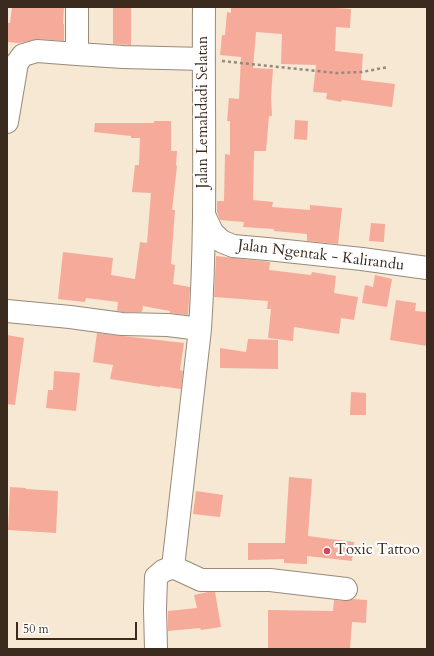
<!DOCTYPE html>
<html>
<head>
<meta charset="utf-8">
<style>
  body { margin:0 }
  #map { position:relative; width:434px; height:656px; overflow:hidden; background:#f6e8d3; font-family:Cardo,serif }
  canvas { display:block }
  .frame { position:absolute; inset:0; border:8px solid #3b2a1e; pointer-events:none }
  .scale { position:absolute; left:16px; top:622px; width:121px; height:18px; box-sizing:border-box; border:2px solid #3b2a1e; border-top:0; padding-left:5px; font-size:12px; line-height:14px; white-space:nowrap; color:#3b2a1e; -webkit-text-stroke:3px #fff; paint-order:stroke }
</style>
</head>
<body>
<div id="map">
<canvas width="434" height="656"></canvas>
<div class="frame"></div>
<div class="scale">50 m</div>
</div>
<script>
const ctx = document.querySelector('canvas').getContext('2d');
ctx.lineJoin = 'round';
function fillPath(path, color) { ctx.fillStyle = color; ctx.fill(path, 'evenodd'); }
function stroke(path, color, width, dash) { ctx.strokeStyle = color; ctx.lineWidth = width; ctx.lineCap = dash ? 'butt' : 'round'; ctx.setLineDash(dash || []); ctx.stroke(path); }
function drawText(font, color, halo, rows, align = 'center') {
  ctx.font = font + ' Cardo,serif'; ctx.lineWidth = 4; ctx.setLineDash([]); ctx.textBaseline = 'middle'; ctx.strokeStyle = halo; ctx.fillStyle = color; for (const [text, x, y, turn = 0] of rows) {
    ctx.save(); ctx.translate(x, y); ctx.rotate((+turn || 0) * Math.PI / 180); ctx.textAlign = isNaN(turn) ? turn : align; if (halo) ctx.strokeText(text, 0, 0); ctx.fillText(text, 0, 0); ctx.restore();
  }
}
fillPath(new Path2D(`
  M 12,7 L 64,7 L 63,24 L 64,24 L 64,41 L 38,39 L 19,43 L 7,42 L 7,23 L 10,23 Z
  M 113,7 L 131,7 L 131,45 L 113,44 Z
  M 231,7 L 286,7 L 302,8 L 302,7 L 319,7 L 351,9 L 350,28 L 336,27 L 335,51 L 363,54 L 361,80 L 395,84 L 392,107 L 342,100 L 341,102 L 326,99 L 327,93 L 313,92 L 316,65 L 281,64 L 282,34 L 256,32 L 253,68 L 273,69 L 271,97 L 272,116 L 269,116 L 266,151 L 254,151 L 253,200 L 273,202 L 272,207 L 310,210 L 310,205 L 342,208 L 338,244 L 307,241 L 307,234 L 274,231 L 274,229 L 243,227 L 244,222 L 220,220 L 217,212 L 217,201 L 224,201 L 225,154 L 230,155 L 230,121 L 227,121 L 229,98 L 239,99 L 241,57 L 220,55 L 222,35 L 225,35 L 227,12 L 231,13 Z
  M 295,120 L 308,121 L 307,140 L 294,139 Z
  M 154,121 L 171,121 L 171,151 L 177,151 L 176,165 L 177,166 L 172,210 L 175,210 L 171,264 L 175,265 L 173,284 L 190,287 L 188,315 L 170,313 L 170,311 L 143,306 L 142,312 L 123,312 L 117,311 L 118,302 L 86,298 L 85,302 L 58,299 L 63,252 L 113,258 L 111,275 L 135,279 L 140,242 L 147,243 L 151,193 L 132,192 L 135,165 L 139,165 L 140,138 L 131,138 L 131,136 L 94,132 L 95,123 L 154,123 Z
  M 371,223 L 385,224 L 384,242 L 369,241 Z
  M 216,256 L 270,262 L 269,270 L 311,275 L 312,272 L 336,276 L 334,293 L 358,297 L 354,320 L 341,318 L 339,334 L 294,327 L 293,341 L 268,338 L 271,309 L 267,309 L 268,301 L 214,297 Z
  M 375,275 L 392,279 L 387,307 L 362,303 L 365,285 L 373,287 Z
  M 396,300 L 416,303 L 415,311 L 427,312 L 427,346 L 390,340 Z
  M 97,333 L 184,343 L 180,370 L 183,371 L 181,389 L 160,386 L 160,387 L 110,379 L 113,365 L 93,362 Z
  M 7,335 L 24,338 L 15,405 L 7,404 Z
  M 248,339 L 278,340 L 278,369 L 220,368 L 220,348 L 246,352 Z
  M 54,371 L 80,373 L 76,411 L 46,408 L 48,390 L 53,390 Z
  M 351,392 L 366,393 L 366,415 L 350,415 Z
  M 289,477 L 312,479 L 308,536 L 354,542 L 352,561 L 307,556 L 307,564 L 284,563 L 284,559 L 248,560 L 248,543 L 285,543 Z
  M 10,487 L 26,488 L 26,489 L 58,491 L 56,533 L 8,530 Z
  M 196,491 L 223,495 L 220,517 L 193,514 Z
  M 208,592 L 215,592 L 221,627 L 201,630 L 200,628 L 168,631 L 168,611 L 197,608 L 194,595 Z
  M 352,599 L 367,600 L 366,623 L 352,622 L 350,649 L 268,649 L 268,610 L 333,611 L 334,600 L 345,601 Z`), '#f6aa99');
const minor = new Path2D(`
  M 77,7 L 77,54 L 123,57 L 204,59
  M 7,122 L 17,63 L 23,55 L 37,51 L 77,54
  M 205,217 L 212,232 L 221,241 L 233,246 L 267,249 L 362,259 L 427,268
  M 7,311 L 70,317 L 122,324 L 168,325 L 200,329 C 207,222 203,114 204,7
  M 173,567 L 200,329
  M 156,649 L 155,609 L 156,577 L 163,571 L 173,567 L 201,580 L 270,580 L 346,589`);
stroke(minor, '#988978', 24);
stroke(new Path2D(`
  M 222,61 L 336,73 L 362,72 L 388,67`), '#988978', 2.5, [3, 3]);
stroke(minor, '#fff', 22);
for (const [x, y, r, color] of [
  [327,551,4,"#d1495b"]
]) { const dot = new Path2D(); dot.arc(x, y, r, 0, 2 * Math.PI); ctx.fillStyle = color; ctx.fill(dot); stroke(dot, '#fff', 1.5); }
drawText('15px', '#3b2a1e', '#fff', [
  ["Jalan Lemahdadi Selatan",204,112,-90],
  ["Jalan Ngentak - Kalirandu",321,256,7]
]);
drawText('15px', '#3b2a1e', '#fff', [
  ["Toxic Tattoo",335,551]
], 'left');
</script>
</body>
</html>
